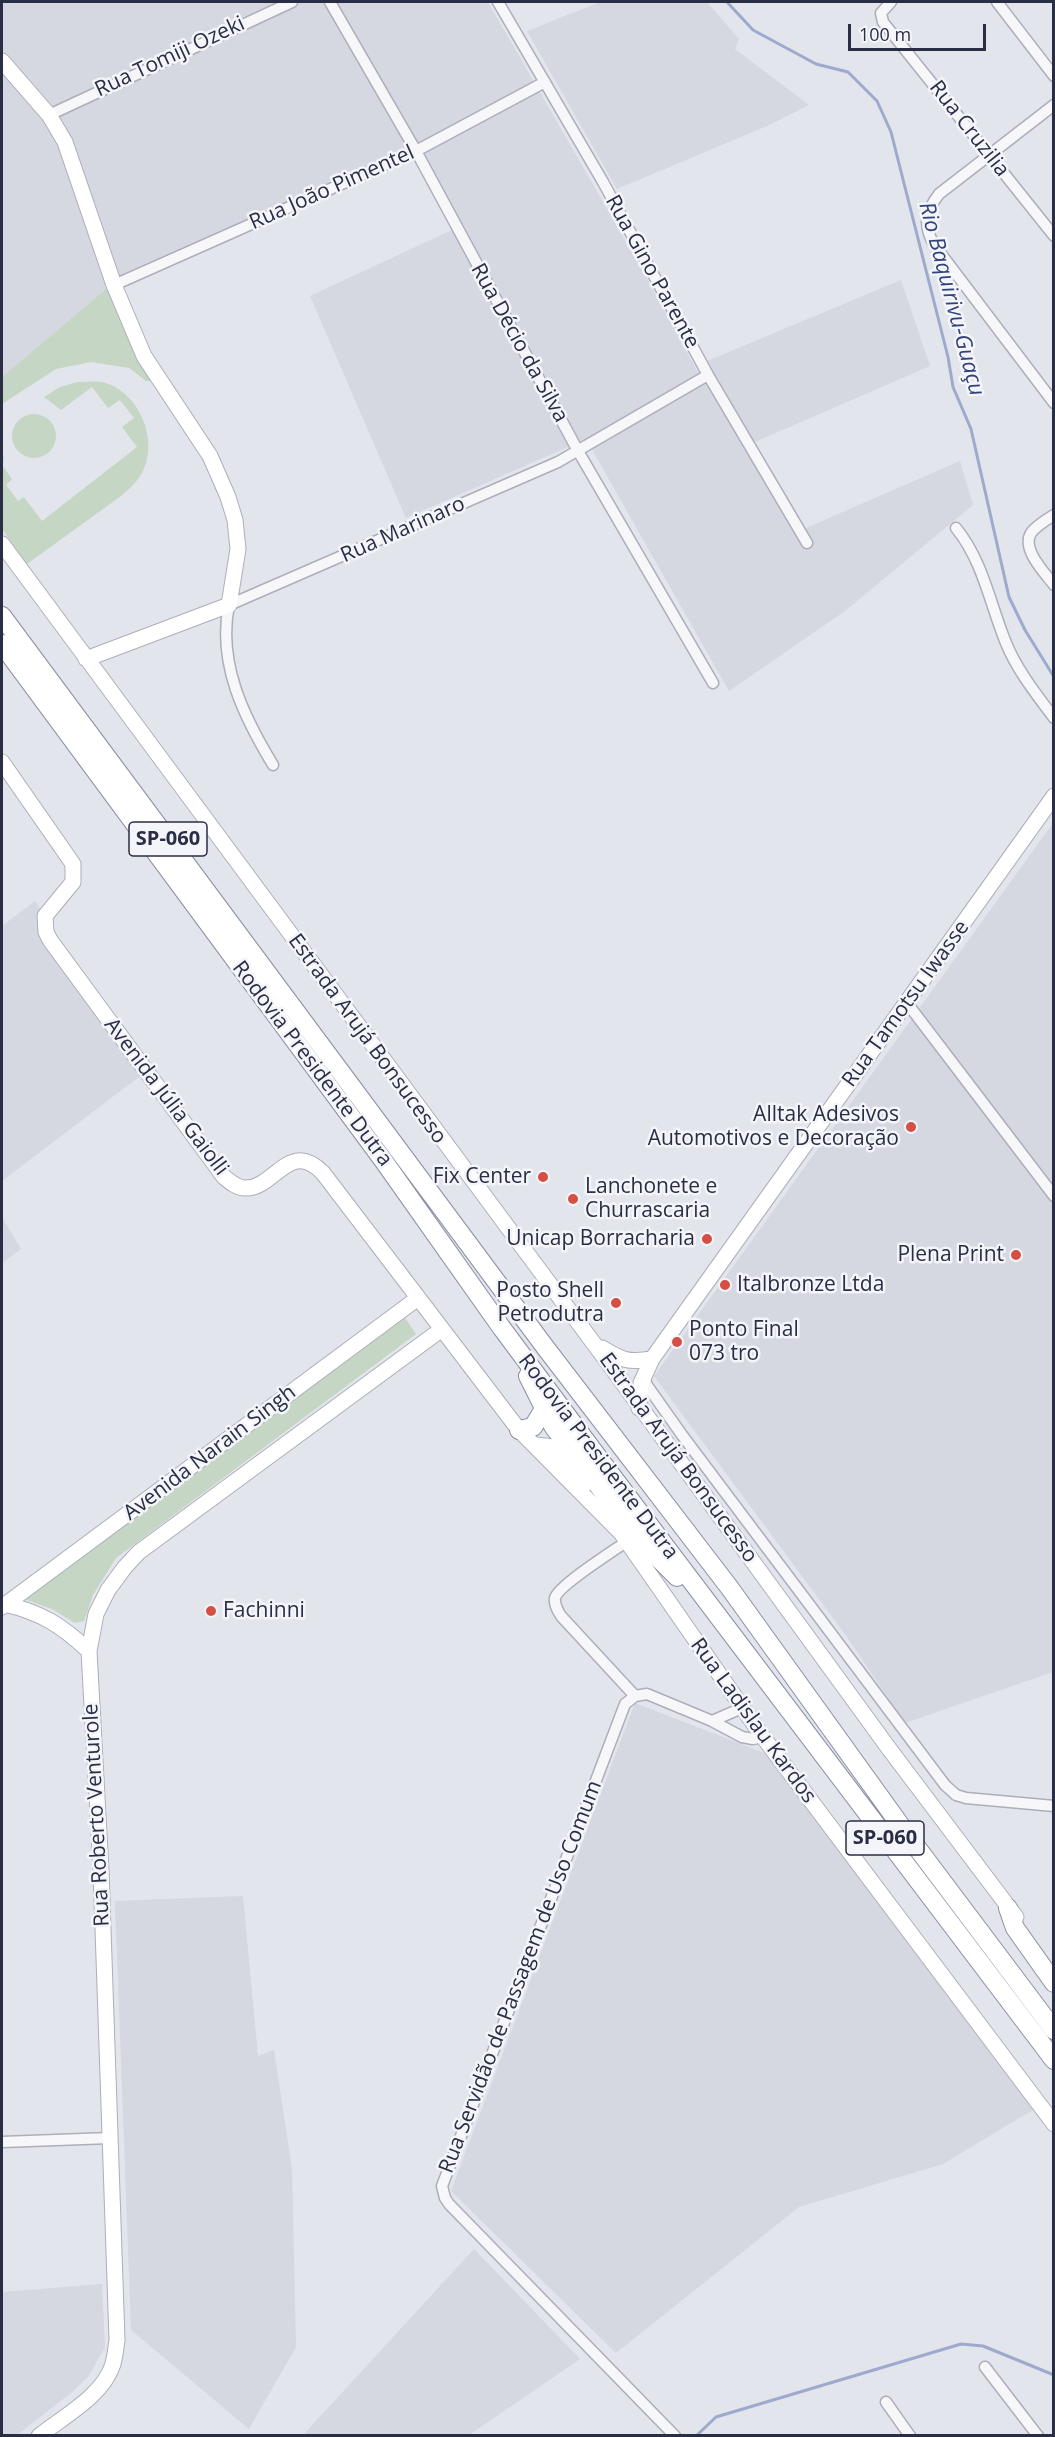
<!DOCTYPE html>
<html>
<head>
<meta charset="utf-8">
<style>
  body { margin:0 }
  #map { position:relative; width:1055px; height:2437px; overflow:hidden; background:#e3e5ec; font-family:"Open Sans",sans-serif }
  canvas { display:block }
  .frame { position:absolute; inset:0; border:3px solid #2a2e45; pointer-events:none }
  .scale { position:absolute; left:848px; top:24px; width:138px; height:27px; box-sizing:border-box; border:3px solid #2a2e45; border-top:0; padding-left:8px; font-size:18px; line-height:21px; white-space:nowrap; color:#2a2e45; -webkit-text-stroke:4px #f4f5f9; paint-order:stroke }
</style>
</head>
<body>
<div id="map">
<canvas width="1055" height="2437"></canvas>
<div class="frame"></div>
<div class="scale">100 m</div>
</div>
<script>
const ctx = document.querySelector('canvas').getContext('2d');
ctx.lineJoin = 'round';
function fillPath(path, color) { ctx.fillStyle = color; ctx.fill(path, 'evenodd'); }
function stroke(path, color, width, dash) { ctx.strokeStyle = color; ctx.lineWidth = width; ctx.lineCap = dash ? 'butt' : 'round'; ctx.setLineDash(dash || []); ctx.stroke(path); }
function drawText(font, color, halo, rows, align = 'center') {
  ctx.font = font + ' "Open Sans",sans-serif'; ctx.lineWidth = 5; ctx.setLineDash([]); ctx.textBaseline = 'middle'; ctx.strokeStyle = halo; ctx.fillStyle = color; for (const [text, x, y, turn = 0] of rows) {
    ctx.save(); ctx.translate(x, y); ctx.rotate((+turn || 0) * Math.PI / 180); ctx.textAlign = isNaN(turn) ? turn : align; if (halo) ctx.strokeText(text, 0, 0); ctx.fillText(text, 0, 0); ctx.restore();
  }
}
fillPath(new Path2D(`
  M 2,2 L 488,2 L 645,275 L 695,367 L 775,497 L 784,492 L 806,528 L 960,461 L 973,505 L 845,611 L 729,691 L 586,439 L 406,518 L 310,296 L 454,229 L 408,148 L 124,273 L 2,377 Z
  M 600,2 L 707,2 L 739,39 L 735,49 L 809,105 L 767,126 L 617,189 L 527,31 Z
  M 901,280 L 930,366 L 755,442 L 707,361 Z
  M 1053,823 L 1053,1672 L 905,1723 L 847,1637 L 654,1376 Z
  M 35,901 L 43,913 L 43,930 L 144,1073 L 2,1181 L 2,926 Z
  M 2,1217 L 21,1249 L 2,1263 Z
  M 635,1703 L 772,1756 L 1036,2108 L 943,2164 L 799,2207 L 616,2353 L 451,2191 Z
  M 243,1896 L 258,2056 L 274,2050 L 292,2169 L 296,2347 L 249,2429 L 131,2330 L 115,1901 Z
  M 474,2249 L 580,2359 L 469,2435 L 303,2435 Z
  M 102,2284 L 105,2347 L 88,2377 L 71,2393 L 17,2435 L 2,2435 L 2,2292 Z`), '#d5d7e1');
fillPath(new Path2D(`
  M 108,287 L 153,381 L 146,381 L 129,368 L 91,362 L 56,369 L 2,404 L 2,377 Z
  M 78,382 C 86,382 94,381 102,382 C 135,389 156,432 146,463 C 142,477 132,487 121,496 L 27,564 L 2,529 L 2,453 L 4,458 L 2,465 L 12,479 L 6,485 L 18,501 L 24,497 L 42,521 L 137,447 L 122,427 L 134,418 L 120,400 L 108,408 L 92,387 L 61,410 L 44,397 L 60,387 Z
  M12 436a22 22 0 1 1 44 0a22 22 0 1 1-44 0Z
  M 405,1318 L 416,1334 L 116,1558 L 93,1595 L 84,1621 L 75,1623 L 52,1609 L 24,1599 Z`), '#c5d6c4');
stroke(new Path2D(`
  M 727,2 L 753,30 L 816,64 L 848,72 L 877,101 L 891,132 L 948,357 L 953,387 L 971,429 L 1009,597 L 1025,630 L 1054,677
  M 696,2436 L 716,2417 L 961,2344 L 983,2346 L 1054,2375`), '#9daacd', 3);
const street = new Path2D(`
  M 330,2 L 416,151 L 578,451 L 713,683
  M 498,2 L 603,182 L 708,375 L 807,543
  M 891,2 L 881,13 L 883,22 L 1054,236
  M 997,2 L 1054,76
  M 1054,105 L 939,194 C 925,212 923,227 935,246 L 1054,403
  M 49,115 L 292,2
  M 114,285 L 416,151 L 545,82
  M 1054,515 C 1046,520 1036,526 1031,533 C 1021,549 1045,573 1054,585
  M 956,528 C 983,561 990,604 1006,643 C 1017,670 1036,694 1054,718
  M 273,765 C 244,717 217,663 229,605 L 558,462 L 708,375
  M 907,1003 L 1054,1196
  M 645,1376 L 646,1384 L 682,1435 L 945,1785 L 956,1795 L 966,1798 L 1054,1806
  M 626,1542 C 613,1551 558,1586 555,1598 C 554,1605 558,1611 561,1616 L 635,1696
  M 712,1721 L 742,1708
  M 2,2142 L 110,2138
  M 985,2367 L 1038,2436
  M 886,2402 L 910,2436
  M 675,2436 L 449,2204 L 445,2198 L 442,2186 L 625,1704 L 635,1696 L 647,1694 L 712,1721 L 742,1737 L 753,1739 L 763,1737`);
const secondary = new Path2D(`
  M 2,61 L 49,115 L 65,142 L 114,285 L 144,356 L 210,456 L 228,497 L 235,520 L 238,549 L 229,605 L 86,659
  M 2,544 L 609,1364 L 890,1750 L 1016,1917
  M 2,762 L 73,864 L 73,882 L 45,916 L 46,932 L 50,940 L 224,1177 C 230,1182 237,1188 245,1188 C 275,1189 289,1138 323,1173 L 519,1430 L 621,1533 L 763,1737 L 1054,2124
  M 602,1348 C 622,1360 628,1363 652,1359
  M 639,1408 L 641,1383 L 652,1359 L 1054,796
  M 536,1445 L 554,1447 L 585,1484
  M 5,1604 C 42,1613 61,1625 89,1651
  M 2,1607 L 418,1298
  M 39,2436 C 64,2416 103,2396 113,2364 C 115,2356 116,2348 117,2340 L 101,1870 L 89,1651 L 96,1614 L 108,1590 L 125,1567 L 139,1552 L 442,1329`);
const highway = new Path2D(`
  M 2,616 L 545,1347 L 729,1587 L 906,1833 L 1054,2030
  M 2,644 L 383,1160 L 501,1327 L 603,1464 L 1054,2060
  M 528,1376 L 553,1426 L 639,1539 L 677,1577
  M 519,1430 L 533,1427 L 544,1409
  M 1008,1908 L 1015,1928 L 1054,1983`);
stroke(street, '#acaeba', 13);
stroke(secondary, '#acaeba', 17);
stroke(highway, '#8a8ea3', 20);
stroke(street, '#f7f7fa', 10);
stroke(secondary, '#fff', 15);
stroke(highway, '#fff', 18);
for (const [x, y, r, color] of [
  [911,1127,6,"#d54f45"],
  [543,1177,6,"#d54f45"],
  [573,1199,6,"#d54f45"],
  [707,1239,6,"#d54f45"],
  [1016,1255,6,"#d54f45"],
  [725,1285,6,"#d54f45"],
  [616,1303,6,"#d54f45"],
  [677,1342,6,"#d54f45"],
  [211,1611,6,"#d54f45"]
]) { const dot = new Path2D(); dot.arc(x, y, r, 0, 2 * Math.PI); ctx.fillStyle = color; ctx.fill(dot); stroke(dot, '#f4f5f9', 2); }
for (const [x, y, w] of [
  [168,839,78],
  [885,1838,78]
]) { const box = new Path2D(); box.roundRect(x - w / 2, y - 17, w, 34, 4.5); ctx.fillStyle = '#f4f5f9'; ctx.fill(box); stroke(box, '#2a2e45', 1.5); }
drawText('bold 20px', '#2a2e45', null, [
  ["SP-060",168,839],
  ["SP-060",885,1838]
]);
drawText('21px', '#2a2e45', '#f4f5f9', [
  ["Rua Tomiji Ozeki",170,57,-25],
  ["Rua Cruzilia",969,129,52],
  ["Rua João Pimentel",332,188,-24],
  ["Rua Gino Parente",652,272,61],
  ["Rua Décio da Silva",519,343,61],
  ["Rua Marinaro",403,530,-24],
  ["Rua Tamotsu Iwasse",906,1004,-54],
  ["Estrada Arujá Bonsucesso",367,1039,54],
  ["Rodovia Presidente Dutra",312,1064,53],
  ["Avenida Júlia Gaiolli",166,1097,53],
  ["Avenida Narain Singh",210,1453,-37],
  ["Rodovia Presidente Dutra",598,1457,53],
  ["Estrada Arujá Bonsucesso",678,1458,54],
  ["Rua Ladislau Kardos",753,1721,54],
  ["Rua Roberto Venturole",97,1815,-93],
  ["Rua Servidão de Passagem de Uso Comum",521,1977,-69]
]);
drawText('21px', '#2a2e45', '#f4f5f9', [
  ["Alltak Adesivos",899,1115],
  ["Automotivos e Decoração",899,1139],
  ["Fix Center",531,1177],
  ["Lanchonete e",585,1187,"left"],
  ["Churrascaria",585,1211,"left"],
  ["Unicap Borracharia",695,1239],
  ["Plena Print",1004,1255],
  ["Italbronze Ltda",737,1285,"left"],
  ["Posto Shell",604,1291],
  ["Petrodutra",604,1315],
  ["Ponto Final",689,1330,"left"],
  ["073 tro",689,1354,"left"],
  ["Fachinni",223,1611,"left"]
], 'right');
drawText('italic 22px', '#32437c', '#f4f5f9', [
  ["Rio Baquirivu-Guaçu",951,299,75]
]);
</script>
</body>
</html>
